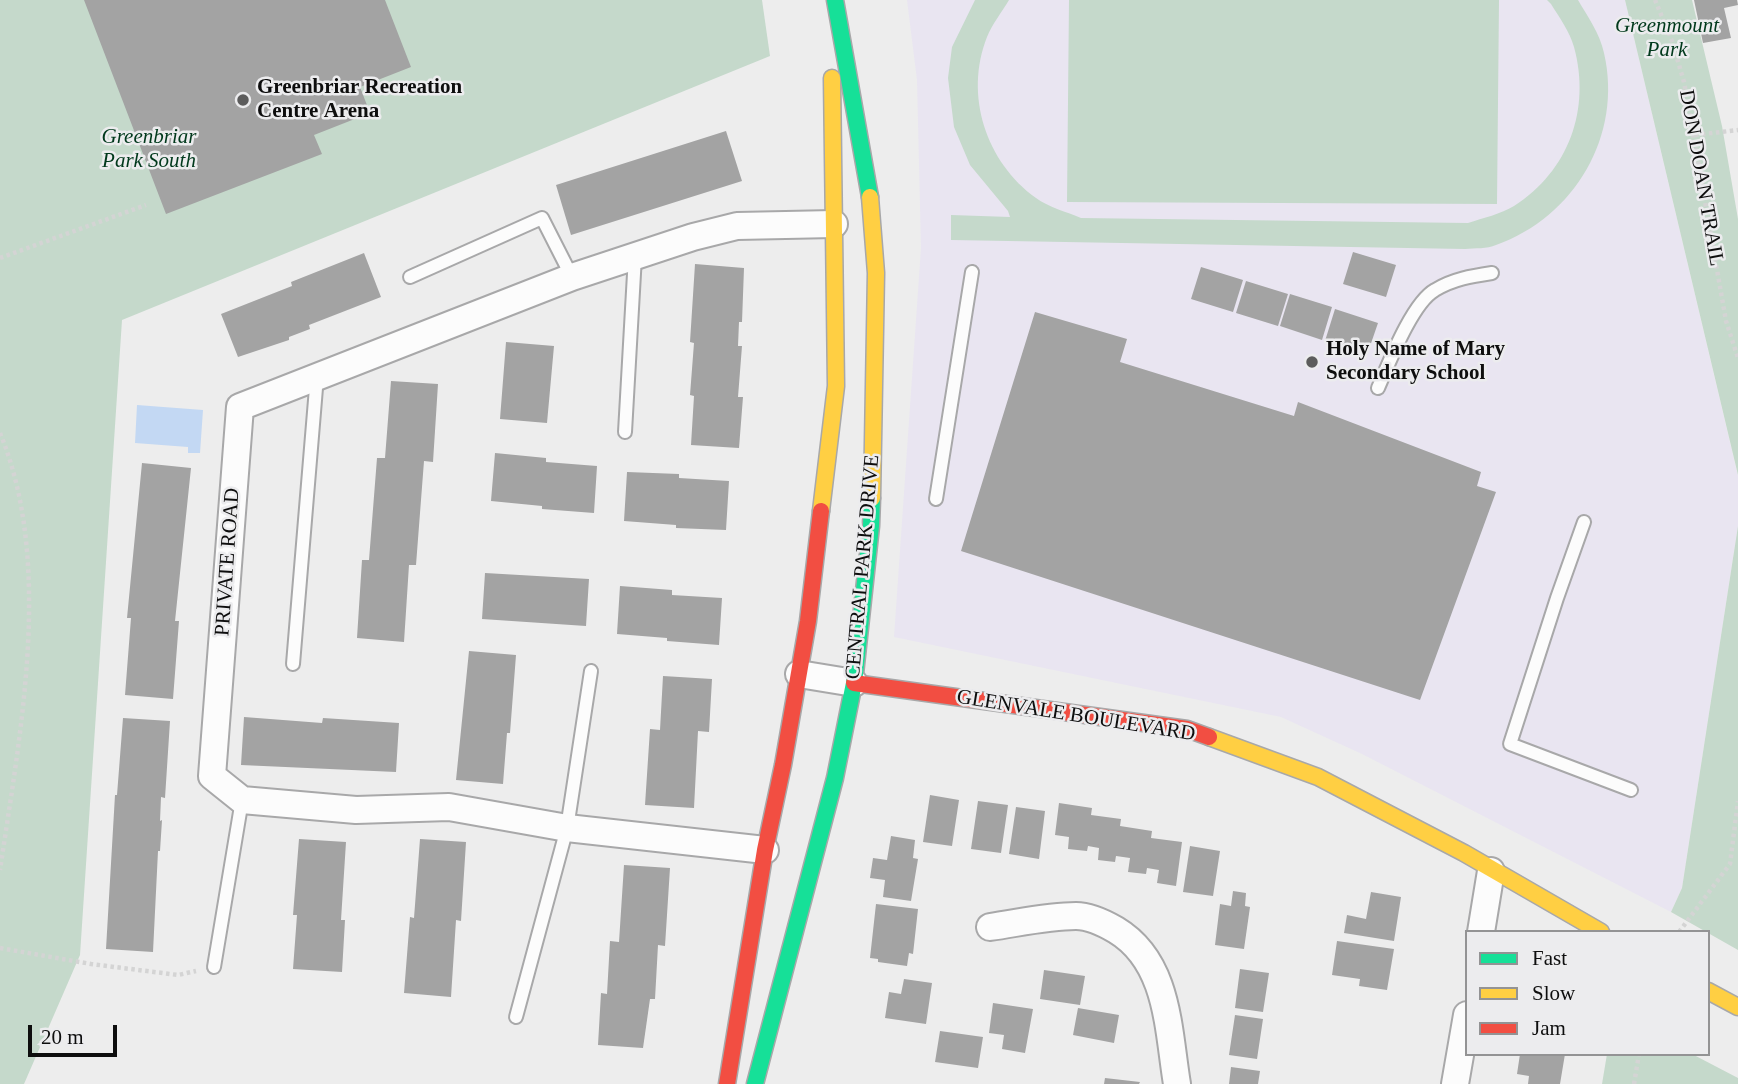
<!DOCTYPE html>
<html>
<head>
<meta charset="utf-8">
<style>
  body { margin:0 }
  #map { position:relative; width:1738px; height:1084px; overflow:hidden; background:#ededed; font-family:Georgia,serif }
  canvas { display:block }
  .legend { position:absolute; left:1465px; top:930px; width:245px; height:126px; box-sizing:border-box; background:#ececee; border:2px solid #939394; margin:0; padding:9px 12px; list-style:none; font-size:21px; color:#0e0e0e }
  .legend li { display:flex; align-items:center; gap:14px; height:35px }
  .legend b { width:35px; border:2px solid #939394 }
  .scale { position:absolute; left:28px; top:1025px; width:89px; height:32px; box-sizing:border-box; border:4px solid #0e0e0e; border-top:0; padding-left:9px; font-size:21px; line-height:24px; white-space:nowrap; color:#0e0e0e; -webkit-text-stroke:5px #ececee; paint-order:stroke }
</style>
</head>
<body>
<div id="map">
<canvas width="1738" height="1084"></canvas>
<ul class="legend">
<li><b style="height:9px;background:#16e098"></b>Fast</li>
<li><b style="height:9px;background:#ffcf43"></b>Slow</li>
<li><b style="height:9px;background:#f24e42"></b>Jam</li>
</ul>
<div class="scale">20 m</div>
</div>
<script>
const ctx = document.querySelector('canvas').getContext('2d');
ctx.lineJoin = 'round';
function fillPath(path, color) { ctx.fillStyle = color; ctx.fill(path, 'evenodd'); }
function stroke(path, color, width, dash) { ctx.strokeStyle = color; ctx.lineWidth = width; ctx.lineCap = dash ? 'butt' : 'round'; ctx.setLineDash(dash || []); ctx.stroke(path); }
function drawText(font, color, halo, rows, align = 'center') {
  ctx.font = font + ' Georgia,serif'; ctx.lineWidth = 5; ctx.setLineDash([]); ctx.textBaseline = 'middle'; ctx.strokeStyle = halo; ctx.fillStyle = color; for (const [text, x, y, turn = 0] of rows) {
    ctx.save(); ctx.translate(x, y); ctx.rotate((+turn || 0) * Math.PI / 180); ctx.textAlign = isNaN(turn) ? turn : align; if (halo) ctx.strokeText(text, 0, 0); ctx.fillText(text, 0, 0); ctx.restore();
  }
}
fillPath(new Path2D(`
  M 907,0 L 1625,0 L 1738,476 L 1738,526 L 1682,888 L 1671,912 L 1362,754 L 1281,717 L 894,637 L 921,248 L 917,80 Z`), '#e9e5f1');
fillPath(new Path2D(`
  M 0,0 L 762,0 L 770,56 L 122,320 L 80,955 L 24,1084 L 0,1084 Z
  M 975,0 L 1009,0 C 1002,12 992,24 987,37 C 964,95 986,162 1036,198 C 1048,207 1067,212 1081,218 L 1468,223 C 1483,218 1501,214 1514,206 C 1569,171 1591,109 1574,47 C 1570,32 1559,17 1551,4 L 1547,0 L 1578,0 C 1588,17 1600,34 1604,53 C 1623,135 1575,217 1496,245 C 1487,249 1475,248 1465,249 L 951,240 L 951,215 L 1010,217 L 1008,211 L 970,165 L 954,127 L 948,78 L 952,47 Z
  M 1069,0 L 1499,0 L 1497,204 L 1067,202 Z
  M 1625,0 L 1692,0 L 1722,126 L 1738,219 L 1738,475 Z
  M 1738,526 L 1738,950 L 1671,912 L 1682,888 Z
  M 1607,1054 L 1692,1054 L 1738,1078 L 1738,1084 L 1602,1084 Z`), '#c5d9cb');
fillPath(new Path2D(`
  M 137,405 L 203,410 L 200,453 L 188,453 L 188,447 L 135,443 Z`), '#c3d8f3');
fillPath(new Path2D(`
  M 84,0 L 385,0 L 411,67 L 360,87 L 370,113 L 314,135 L 322,154 L 166,214 Z
  M 1694,0 L 1737,0 L 1738,5 L 1724,8 L 1731,38 L 1703,43 Z
  M 726,131 L 742,181 L 571,235 L 556,185 Z
  M 1353,252 L 1396,265 L 1386,297 L 1343,284 Z
  M 364,253 L 381,297 L 309,325 L 310,329 L 289,337 L 289,340 L 238,357 L 221,314 L 292,286 L 291,282 Z
  M 695,264 L 744,268 L 742,322 L 739,322 L 738,346 L 742,346 L 738,397 L 743,397 L 739,448 L 691,445 L 694,396 L 690,395 L 694,343 L 690,342 Z
  M 1201,267 L 1243,280 L 1233,312 L 1191,299 Z
  M 1246,281 L 1288,294 L 1278,326 L 1236,313 Z
  M 1290,294 L 1332,307 L 1322,340 L 1280,326 Z
  M 1335,309 L 1378,323 L 1367,355 L 1325,341 Z
  M 1035,312 L 1127,339 L 1120,362 L 1294,416 L 1298,402 L 1481,472 L 1477,486 L 1496,492 L 1420,700 L 961,551 Z
  M 506,342 L 554,346 L 547,423 L 500,419 Z
  M 391,381 L 438,384 L 433,462 L 424,461 L 416,565 L 409,565 L 404,642 L 357,638 L 362,560 L 369,560 L 377,458 L 385,458 Z
  M 495,453 L 546,458 L 546,462 L 597,466 L 594,513 L 542,509 L 542,506 L 491,501 Z
  M 142,463 L 191,468 L 175,621 L 179,621 L 173,699 L 125,695 L 131,618 L 127,618 Z
  M 627,472 L 679,474 L 679,478 L 729,481 L 726,530 L 676,528 L 676,525 L 624,521 Z
  M 485,573 L 589,579 L 586,626 L 482,619 Z
  M 620,586 L 672,590 L 672,595 L 722,598 L 719,645 L 667,641 L 667,638 L 617,634 Z
  M 469,651 L 516,655 L 510,733 L 507,733 L 503,784 L 456,780 Z
  M 663,676 L 712,679 L 709,732 L 698,731 L 694,808 L 645,805 L 650,729 L 660,730 Z
  M 244,717 L 322,723 L 323,718 L 399,723 L 396,772 L 241,765 Z
  M 123,718 L 170,721 L 165,798 L 161,797 L 160,821 L 162,820 L 160,851 L 158,851 L 153,952 L 106,949 L 115,795 L 117,795 Z
  M 930,795 L 959,800 L 952,846 L 923,842 Z
  M 978,801 L 1008,805 L 1001,853 L 971,849 Z
  M 1059,803 L 1092,808 L 1091,815 L 1121,819 L 1120,826 L 1152,831 L 1151,838 L 1182,842 L 1176,886 L 1157,883 L 1159,870 L 1147,868 L 1146,874 L 1128,872 L 1130,858 L 1116,856 L 1115,862 L 1098,860 L 1099,848 L 1088,846 L 1087,851 L 1068,849 L 1069,837 L 1055,835 Z
  M 1016,807 L 1045,811 L 1039,859 L 1009,854 Z
  M 891,836 L 915,840 L 913,858 L 918,859 L 911,901 L 883,897 L 885,880 L 870,878 L 873,858 L 887,860 Z
  M 299,839 L 346,842 L 341,920 L 345,920 L 342,972 L 293,969 L 297,915 L 293,915 Z
  M 420,839 L 466,842 L 461,921 L 456,920 L 451,997 L 404,993 L 410,917 L 414,918 Z
  M 1190,846 L 1220,851 L 1213,896 L 1183,892 Z
  M 624,865 L 670,868 L 665,946 L 658,945 L 655,999 L 650,999 L 643,1048 L 598,1045 L 601,993 L 607,994 L 610,941 L 619,942 Z
  M 1233,891 L 1246,893 L 1245,906 L 1250,907 L 1244,949 L 1215,945 L 1220,904 L 1231,906 Z
  M 1371,892 L 1401,897 L 1394,941 L 1344,933 L 1347,915 L 1366,919 Z
  M 876,904 L 918,909 L 913,954 L 909,953 L 907,966 L 878,962 L 878,959 L 870,958 Z
  M 1337,941 L 1394,949 L 1387,990 L 1359,986 L 1360,979 L 1332,975 Z
  M 1240,969 L 1269,973 L 1263,1012 L 1235,1008 Z
  M 1044,970 L 1085,976 L 1080,1005 L 1040,999 Z
  M 904,979 L 932,983 L 926,1024 L 885,1018 L 889,992 L 901,994 Z
  M 993,1003 L 1033,1009 L 1025,1053 L 1002,1049 L 1004,1035 L 989,1033 Z
  M 1078,1008 L 1119,1015 L 1114,1043 L 1073,1035 Z
  M 1235,1015 L 1263,1019 L 1257,1059 L 1229,1055 Z
  M 940,1031 L 983,1037 L 978,1068 L 935,1062 Z
  M 1520,1054 L 1565,1054 L 1560,1084 L 1528,1084 L 1529,1076 L 1517,1074 Z
  M 1231,1067 L 1260,1071 L 1258,1084 L 1229,1084 Z
  M 1105,1078 L 1140,1082 L 1139,1084 L 1104,1084 Z`), '#a3a3a3');
const lane = new Path2D(`
  M 410,277 L 542,218 L 572,277
  M 1378,388 C 1389,363 1412,303 1435,290 C 1453,279 1472,276 1492,273
  M 625,432 L 635,256
  M 936,499 L 972,272
  M 1584,522 L 1557,598 L 1510,744 L 1631,790
  M 293,664 L 317,376
  M 214,967 L 242,800
  M 516,1017 L 567,828 L 591,671`);
const street = new Path2D(`
  M 799,674 L 854,683
  M 765,850 L 567,828 L 449,807 L 356,810 L 242,800 L 212,776 L 240,407 L 572,277 L 693,237 L 737,226 L 834,224
  M 990,927 C 1018,923 1048,916 1076,916 C 1090,916 1104,923 1116,930 C 1169,962 1168,1030 1177,1084
  M 1481,932 L 1491,871
  M 1455,1084 L 1467,1015`);
const fast = new Path2D(`
  M 835,0 L 870,197
  M 755,1084 L 835,778 L 854,683 L 871,526 L 872,498`);
const slow = new Path2D(`
  M 870,197 L 876,273 L 872,498
  M 821,511 L 836,386 L 832,78
  M 1209,737 L 1318,777 L 1464,853 L 1601,932
  M 1708,991 L 1738,1007`);
const jam = new Path2D(`
  M 854,683 L 1187,729 L 1209,737
  M 727,1084 L 765,850 L 783,765 L 808,621 L 821,511`);
stroke(lane, '#a8a8a9', 16);
stroke(street, '#a8a8a9', 30);
stroke(fast, '#a8a8a9', 19);
stroke(slow, '#a8a8a9', 19);
stroke(jam, '#a8a8a9', 19);
stroke(new Path2D(`
  M 1655,0 L 1672,41 L 1684,82 L 1726,321 L 1738,358
  M 1695,135 L 1738,130
  M 0,258 L 146,205
  M 0,433 C 54,563 20,734 0,870
  M 1679,932 L 1730,864 L 1738,801
  M 0,948 L 91,964 L 178,975 L 196,971
  M 1634,1084 L 1639,1054`), '#d4d4d4', 4.5, [3.5, 3.5]);
stroke(lane, '#fcfcfc', 12);
stroke(street, '#fcfcfc', 26);
stroke(fast, '#16e098', 16);
stroke(slow, '#ffcf43', 16);
stroke(jam, '#f24e42', 16);
for (const [x, y, r, color] of [
  [243,100,7,"#5c5c5c"],
  [1312,362,7,"#5c5c5c"]
]) { const dot = new Path2D(); dot.arc(x, y, r, 0, 2 * Math.PI); ctx.fillStyle = color; ctx.fill(dot); stroke(dot, '#ececee', 2.5); }
drawText('italic 21px', '#01391c', '#ececee', [
  ["Greenmount",1667,26],
  ["Park",1667,50],
  ["Greenbriar",149,137],
  ["Park South",149,161]
]);
drawText('bold 21px', '#0e0e0e', '#ececee', [
  ["Greenbriar Recreation",257,88],
  ["Centre Arena",257,112],
  ["Holy Name of Mary",1326,350],
  ["Secondary School",1326,374]
], 'left');
drawText('21px', '#0e0e0e', '#ececee', [
  ["DON DOAN TRAIL",1701,178,80],
  ["PRIVATE ROAD",228,562,-86],
  ["CENTRAL PARK DRIVE",863,567,-85],
  ["GLENVALE BOULEVARD",1076,716,9]
]);
</script>
</body>
</html>
